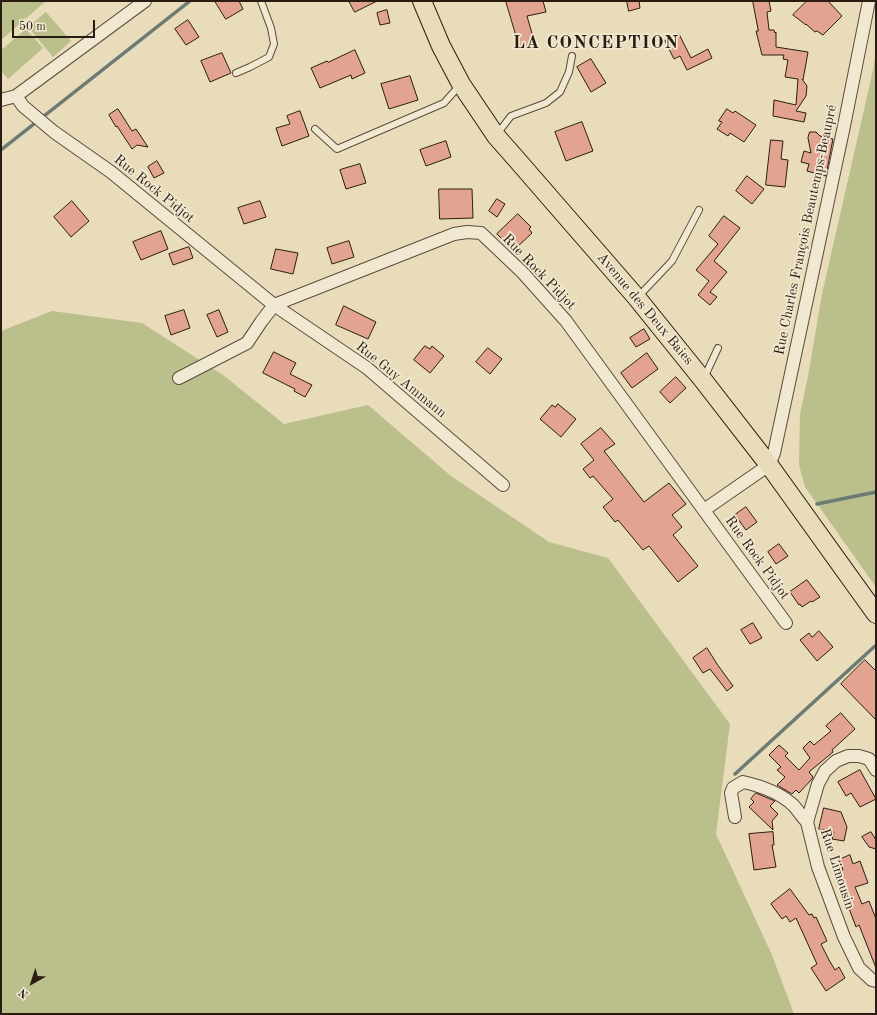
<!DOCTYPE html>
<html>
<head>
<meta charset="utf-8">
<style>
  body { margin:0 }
  #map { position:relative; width:877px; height:1015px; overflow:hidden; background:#e9dcba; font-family:"Old Standard TT",serif }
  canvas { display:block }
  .frame { position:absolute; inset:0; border:2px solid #2b1c11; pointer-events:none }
  .north { position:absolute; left:12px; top:963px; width:40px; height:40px; -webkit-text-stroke:3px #f1e8d2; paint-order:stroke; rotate:219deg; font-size:11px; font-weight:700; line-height:16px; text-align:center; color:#2b1c11 }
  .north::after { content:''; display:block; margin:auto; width:14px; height:18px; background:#2b1c11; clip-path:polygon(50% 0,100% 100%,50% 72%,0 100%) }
  .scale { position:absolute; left:12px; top:20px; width:83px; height:18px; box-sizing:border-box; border:2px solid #2b1c11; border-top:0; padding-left:5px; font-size:12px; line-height:14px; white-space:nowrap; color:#2b1c11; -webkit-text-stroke:3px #f1e8d2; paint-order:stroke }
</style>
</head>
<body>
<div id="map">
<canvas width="877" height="1015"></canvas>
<div class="frame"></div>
<div class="north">N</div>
<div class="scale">50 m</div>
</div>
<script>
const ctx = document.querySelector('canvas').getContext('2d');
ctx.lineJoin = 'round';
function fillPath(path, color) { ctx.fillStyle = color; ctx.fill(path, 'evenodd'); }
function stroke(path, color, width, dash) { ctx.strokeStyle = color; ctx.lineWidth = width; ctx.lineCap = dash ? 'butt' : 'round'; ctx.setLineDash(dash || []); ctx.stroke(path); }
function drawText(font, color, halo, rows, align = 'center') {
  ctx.font = font + ' "Old Standard TT",serif'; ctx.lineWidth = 3.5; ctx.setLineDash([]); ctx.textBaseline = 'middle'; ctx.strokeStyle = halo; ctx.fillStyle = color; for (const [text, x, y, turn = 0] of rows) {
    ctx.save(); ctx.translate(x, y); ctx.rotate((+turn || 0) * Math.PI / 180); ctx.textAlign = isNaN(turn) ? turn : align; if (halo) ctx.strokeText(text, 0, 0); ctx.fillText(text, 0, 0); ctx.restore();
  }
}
fillPath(new Path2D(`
  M 1,1 L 46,1 L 1,40 Z
  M 46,12 L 71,41 L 53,57 L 28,27 Z
  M 26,29 L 43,48 L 8,79 L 1,71 L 1,50 Z
  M 876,51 L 876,587 L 805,487 L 799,465 L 800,414 L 808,376 L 822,294 L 873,70 Z
  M 52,311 L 142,323 L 223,375 L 284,424 L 368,405 L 451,476 L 549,542 L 608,558 L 730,724 L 716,834 L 772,955 L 794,1014 L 1,1014 L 1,331 Z`), '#bbbf8c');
stroke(new Path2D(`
  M 1,150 L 190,1
  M 817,504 L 876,492
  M 735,774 L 875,646`), '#6c7b73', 3.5);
const building = new Path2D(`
  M 215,1 L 239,1 L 243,9 L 226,19 Z
  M 349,1 L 377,1 L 355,12 Z
  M 506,1 L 543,1 L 546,12 L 527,16 L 535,44 L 520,48 Z
  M 627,1 L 639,1 L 640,8 L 629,11 Z
  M 753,1 L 769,1 L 771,11 L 767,12 L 769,30 L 774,30 L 775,33 L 776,32 L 776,47 L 808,52 L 803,80 L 802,79 L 807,86 L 806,96 L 796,111 L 806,113 L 804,122 L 773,116 L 774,100 L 796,105 L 798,79 L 785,77 L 788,60 L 783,59 L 784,55 L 762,55 L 756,31 L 758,31 Z
  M 807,1 L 828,1 L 842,16 L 823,35 L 817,31 L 815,32 L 806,24 L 806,25 L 793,15 Z
  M 387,10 L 390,23 L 380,25 L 377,13 Z
  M 188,20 L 199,37 L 186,45 L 175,29 Z
  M 679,34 L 691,58 L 708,49 L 712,58 L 687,70 L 680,56 L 674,59 L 665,41 Z
  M 355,50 L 365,73 L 352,79 L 351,75 L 320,88 L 311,68 L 327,61 L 328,62 Z
  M 222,53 L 231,73 L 210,82 L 201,61 Z
  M 591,59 L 606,83 L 591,92 L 577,67 Z
  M 410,76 L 418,100 L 389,109 L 381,84 Z
  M 118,109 L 132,131 L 136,129 L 148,147 L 137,145 L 132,149 L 117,126 L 116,127 L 109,115 Z
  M 727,109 L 733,113 L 735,111 L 756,125 L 744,142 L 730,133 L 728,136 L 717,129 L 722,122 L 719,121 Z
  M 300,111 L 309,136 L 282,146 L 276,128 L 290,124 L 287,116 Z
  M 582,122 L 593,151 L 566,161 L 555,132 Z
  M 810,132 L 816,132 L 820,136 L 833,139 L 826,176 L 807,171 L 809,164 L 801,162 L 804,151 L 811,153 L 808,138 Z
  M 771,140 L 783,141 L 781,159 L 788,160 L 785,187 L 766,185 Z
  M 446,141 L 451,157 L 426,166 L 420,150 Z
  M 157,161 L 164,173 L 154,178 L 148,167 Z
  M 360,164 L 366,183 L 346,189 L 340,170 Z
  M 747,176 L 764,189 L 752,204 L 736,191 Z
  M 439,189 L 472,189 L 473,218 L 440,219 Z
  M 497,199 L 505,204 L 497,217 L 489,211 Z
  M 72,201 L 89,221 L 71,237 L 54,217 Z
  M 260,201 L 266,217 L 244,224 L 238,208 Z
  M 518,214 L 531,227 L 529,229 L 532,233 L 515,249 L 513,247 L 511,248 L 497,234 Z
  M 724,216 L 740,228 L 714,261 L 727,272 L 710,292 L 717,297 L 710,305 L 698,295 L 709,281 L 696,270 L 718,244 L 709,236 Z
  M 161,231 L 168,249 L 141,260 L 133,242 Z
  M 349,241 L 354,257 L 332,264 L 327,248 Z
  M 189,247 L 193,258 L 173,265 L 169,254 Z
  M 276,249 L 298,253 L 293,274 L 271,269 Z
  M 344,306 L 376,322 L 368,339 L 336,325 Z
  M 184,310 L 190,328 L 171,335 L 165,316 Z
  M 219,310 L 228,332 L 217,337 L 207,315 Z
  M 644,329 L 650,339 L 636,347 L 630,338 Z
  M 425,346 L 430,349 L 432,346 L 444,356 L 430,373 L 414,360 Z
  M 488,348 L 502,359 L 490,374 L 476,362 Z
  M 274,352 L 296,363 L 290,374 L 312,385 L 305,397 L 294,391 L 295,389 L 263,373 Z
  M 647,353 L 658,369 L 632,388 L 621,373 Z
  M 676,377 L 686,388 L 670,403 L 660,392 Z
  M 558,404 L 576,419 L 561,437 L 540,419 L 552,405 L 555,407 Z
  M 601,428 L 615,444 L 604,451 L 644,502 L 669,483 L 686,504 L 672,515 L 682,527 L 673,535 L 698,566 L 678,582 L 649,546 L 643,550 L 618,520 L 615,522 L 603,507 L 613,499 L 593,476 L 590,478 L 583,469 L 594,460 L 581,444 Z
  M 746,507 L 757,522 L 746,530 L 735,515 Z
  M 779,544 L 788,556 L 776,564 L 768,552 Z
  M 807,580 L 820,597 L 812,602 L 811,601 L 802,607 L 800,604 L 799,605 L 790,592 Z
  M 753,623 L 762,638 L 750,644 L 741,630 Z
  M 819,631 L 833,647 L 817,661 L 800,640 L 809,633 L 812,637 Z
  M 707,648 L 717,664 L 733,686 L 727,691 L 710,669 L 703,673 L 693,658 Z
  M 865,660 L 876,671 L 876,720 L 841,684 Z
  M 841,713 L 855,729 L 832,750 L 833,752 L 809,772 L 813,777 L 812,779 L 799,793 L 796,790 L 792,794 L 777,785 L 785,777 L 777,770 L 781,767 L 769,755 L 779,745 L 788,753 L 785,756 L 799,770 L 810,758 L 803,748 L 810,741 L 814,745 L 831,731 L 826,726 Z
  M 860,770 L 876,799 L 860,807 L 851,793 L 846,796 L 838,782 Z
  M 756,793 L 775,801 L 770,806 L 778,814 L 772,821 L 773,830 L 749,807 L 754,802 L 751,799 Z
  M 824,808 L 841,812 L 847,827 L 844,841 L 832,839 L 834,832 L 819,829 Z
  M 773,832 L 774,845 L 772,845 L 776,867 L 754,870 L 749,834 Z
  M 871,832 L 876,840 L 876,849 L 869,847 L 862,837 Z
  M 850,855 L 853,864 L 860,861 L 868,883 L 855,887 L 862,904 L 869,901 L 876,919 L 876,968 L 859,925 L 856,927 L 845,898 L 846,898 L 836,872 L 843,870 L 839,860 Z
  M 790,889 L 809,915 L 812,914 L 814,918 L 816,917 L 827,941 L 821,944 L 829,960 L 835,970 L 839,967 L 845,978 L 826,991 L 811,968 L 817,964 L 796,918 L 790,922 L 786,916 L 782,919 L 771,904 Z`);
fillPath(building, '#e3a391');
stroke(building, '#2b1c11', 1);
const lane = new Path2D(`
  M 236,73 L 250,67 L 269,57 L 274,44 L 271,28 L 261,1
  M 315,129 L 337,149 L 444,103 L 460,85
  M 497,134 L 511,116 L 546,103 L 560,92 L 569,72 L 572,56
  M 638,297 L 672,261 L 699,210
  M 704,378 L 718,348`);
const street = new Path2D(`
  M 16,96 L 23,106 L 54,132 L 111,172 L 274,305 L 367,368 L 503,485
  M 1,100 L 16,96 L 145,1
  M 179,378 L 247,343 L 261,322 L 274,305 L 454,234 L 467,232 L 481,233 L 523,273 L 566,321 L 786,623
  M 704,510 L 769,465 L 774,453 L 844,126 L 869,1
  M 876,770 L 869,759 L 859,756 L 848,756 L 836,761 L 825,771 L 818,784 L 807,822 L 818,867 L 844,937 L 859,968 L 872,980 L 876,981
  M 735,817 L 731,793 L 733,788 L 743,782 C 761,786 779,792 793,805 C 798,810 802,817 807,822`);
const primary = new Path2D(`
  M 422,1 L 441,46 L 461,84 L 496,136 L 518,161 L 637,298 L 703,380 L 769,465 L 876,614`);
stroke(lane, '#5a4c3b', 8);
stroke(street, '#5a4c3b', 14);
stroke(primary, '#2b1c11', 20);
stroke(lane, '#f1e8d2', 6);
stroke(street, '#f1e8d2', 12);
stroke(primary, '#e9dcba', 18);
drawText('14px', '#2b1c11', '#f1e8d2', [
  ["Rue Rock Pidjot",154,189,39],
  ["Rue Charles François Beautemps-Beaupré",806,230,-78],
  ["Rue Rock Pidjot",539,272,46],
  ["Avenue des Deux Baies",645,309,50],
  ["Rue Guy Ammann",401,380,39],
  ["Rue Rock Pidjot",757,558,54],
  ["Rue Limousin",837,869,72]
]);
ctx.letterSpacing = '1px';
drawText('bold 18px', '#2b1c11', '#f1e8d2', [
  ["LA CONCEPTION",596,43]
]);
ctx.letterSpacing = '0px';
</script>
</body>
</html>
